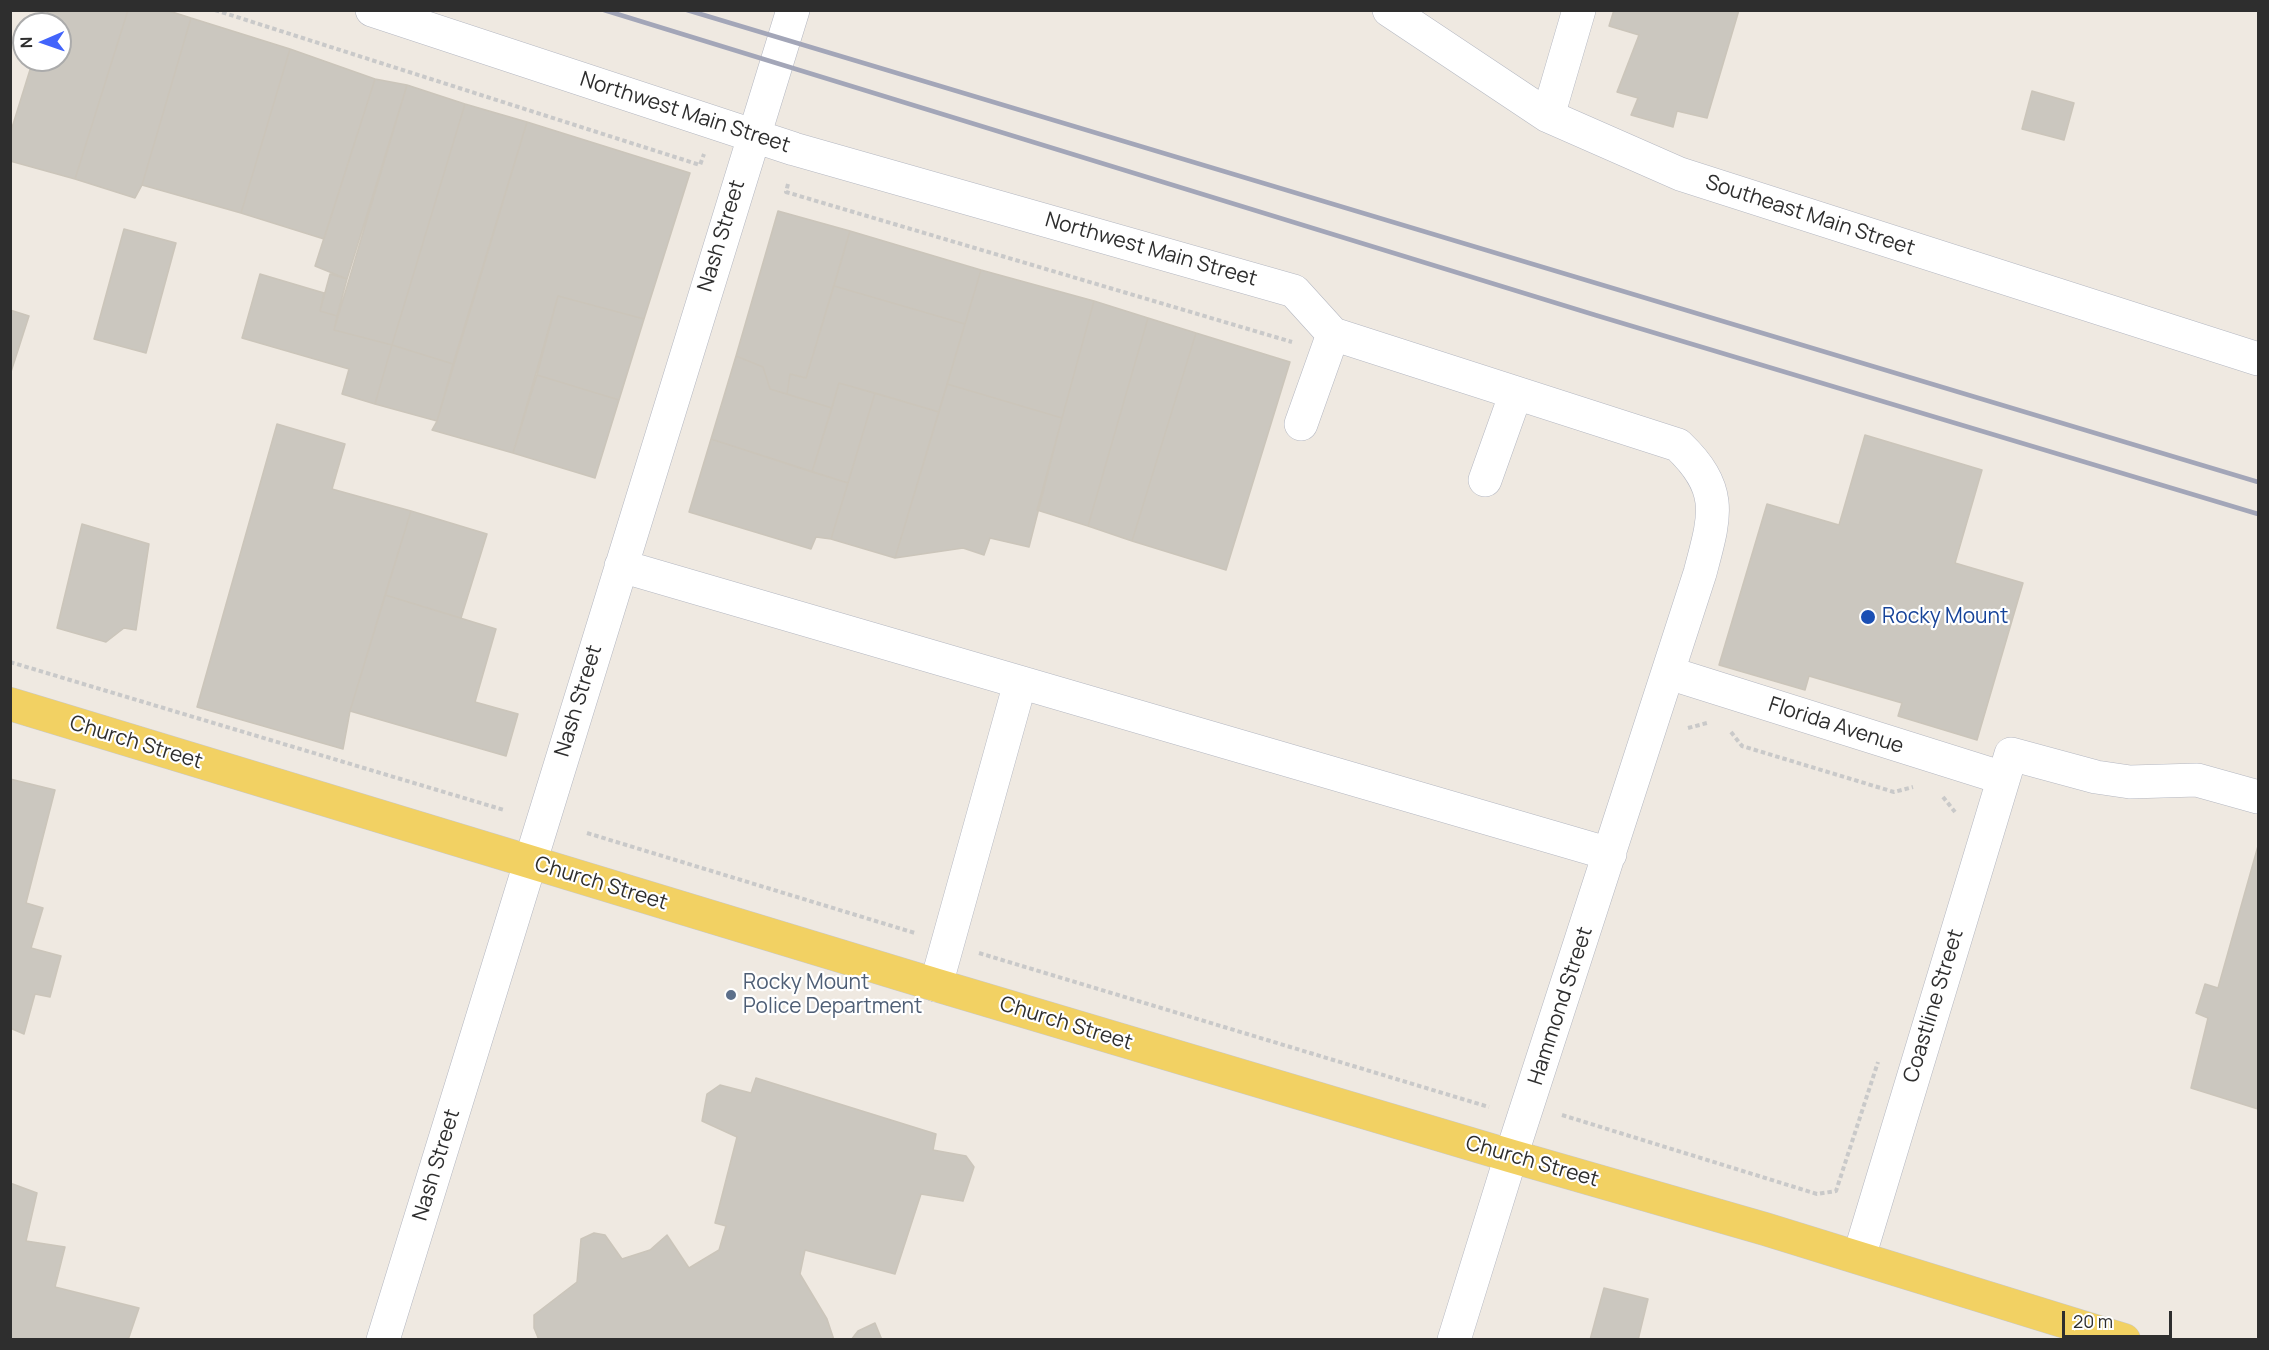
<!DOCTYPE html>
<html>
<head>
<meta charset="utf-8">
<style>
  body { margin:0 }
  #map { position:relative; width:2269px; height:1350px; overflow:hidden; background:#efe9e1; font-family:Manrope,sans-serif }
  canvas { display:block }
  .frame { position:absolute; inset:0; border:12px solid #2e2e2e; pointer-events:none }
  .north { position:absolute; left:12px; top:12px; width:60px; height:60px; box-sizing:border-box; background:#fff; border:2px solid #ababab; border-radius:50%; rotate:268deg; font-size:16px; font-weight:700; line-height:24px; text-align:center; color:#2e2e2e }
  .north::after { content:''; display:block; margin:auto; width:21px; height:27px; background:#4264fb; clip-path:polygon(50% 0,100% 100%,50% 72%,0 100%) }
  .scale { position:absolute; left:2062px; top:1311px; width:110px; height:27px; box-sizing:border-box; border:3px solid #2e2e2e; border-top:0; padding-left:8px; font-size:18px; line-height:21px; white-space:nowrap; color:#2e2e2e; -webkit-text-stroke:4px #fff; paint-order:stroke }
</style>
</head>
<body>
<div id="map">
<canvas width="2269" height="1350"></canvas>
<div class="frame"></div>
<div class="north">N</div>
<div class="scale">20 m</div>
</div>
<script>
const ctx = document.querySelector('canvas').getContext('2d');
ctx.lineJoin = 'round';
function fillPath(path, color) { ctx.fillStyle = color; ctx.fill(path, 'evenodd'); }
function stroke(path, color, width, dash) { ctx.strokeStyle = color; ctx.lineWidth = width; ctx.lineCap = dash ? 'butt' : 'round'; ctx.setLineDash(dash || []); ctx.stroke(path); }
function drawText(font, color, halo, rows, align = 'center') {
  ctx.font = font + ' Manrope,sans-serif'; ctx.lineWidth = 4.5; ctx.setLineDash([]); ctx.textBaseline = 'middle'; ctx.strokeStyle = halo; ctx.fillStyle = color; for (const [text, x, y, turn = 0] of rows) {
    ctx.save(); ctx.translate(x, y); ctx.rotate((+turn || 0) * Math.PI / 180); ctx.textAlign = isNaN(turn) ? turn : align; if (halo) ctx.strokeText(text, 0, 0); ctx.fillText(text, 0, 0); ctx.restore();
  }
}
const building = new Path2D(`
  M 48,10 L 128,10 L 75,179 L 10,161 L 10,134 L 33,60 L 60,60 L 60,24 L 44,24 Z
  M 128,10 L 166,10 L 191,18 L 142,185 L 135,198 L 75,179 Z
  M 1614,10 L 1739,10 L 1707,118 L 1677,111 L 1673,127 L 1631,115 L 1638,98 L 1617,92 L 1639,35 L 1609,26 Z
  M 191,18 L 290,49 L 241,213 L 142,185 Z
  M 290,49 L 375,79 L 324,239 L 241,213 Z
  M 375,79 L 407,85 L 347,279 L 315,266 Z
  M 407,85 L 465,104 L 392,345 L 334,330 Z
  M 2032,91 L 2074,103 L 2064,140 L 2022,129 Z
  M 465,104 L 527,122 L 453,364 L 392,345 Z
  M 527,122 L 690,173 L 644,319 L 558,296 L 513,453 L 432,430 L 437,421 Z
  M 778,211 L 850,231 L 806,378 L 790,374 L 787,394 L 770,389 L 763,367 L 736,356 Z
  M 124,229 L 176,243 L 146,353 L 94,339 Z
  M 850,231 L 981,270 L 965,324 L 834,286 Z
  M 981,270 L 1094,301 L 1062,418 L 947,384 Z
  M 260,274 L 324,293 L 320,311 L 337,316 L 334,330 L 392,345 L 375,404 L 342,394 L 349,369 L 242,338 Z
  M 330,274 L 347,279 L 337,316 L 320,311 Z
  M 834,286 L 965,324 L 939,412 L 839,383 L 832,408 L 787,394 L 790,374 L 806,378 Z
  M 558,296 L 644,319 L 619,400 L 537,375 Z
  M 1094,301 L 1148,318 L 1088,526 L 1037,510 Z
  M 10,310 L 29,316 L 10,375 Z
  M 1148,318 L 1196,333 L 1132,541 L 1088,526 Z
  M 1196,333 L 1290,362 L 1226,570 L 1132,541 Z
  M 392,345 L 453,364 L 437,421 L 375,404 Z
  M 736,356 L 763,367 L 770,389 L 832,408 L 812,472 L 711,439 Z
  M 537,375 L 619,400 L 595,478 L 513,453 Z
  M 839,383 L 875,393 L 848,483 L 812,472 Z
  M 947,384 L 1062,418 L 1029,547 L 990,538 L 984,555 L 963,548 L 895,558 Z
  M 875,393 L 939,412 L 895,558 L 831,539 Z
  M 277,424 L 345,444 L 332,489 L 411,511 L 350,711 L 343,749 L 197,707 Z
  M 1865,435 L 1982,470 L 1955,563 L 2023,583 L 1977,740 L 1898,716 L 1902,703 L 1809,676 L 1805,690 L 1719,665 L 1767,504 L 1839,525 Z
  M 711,439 L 848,483 L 831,539 L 816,537 L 811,549 L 689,512 Z
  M 411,511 L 487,534 L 461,618 L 385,595 Z
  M 82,524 L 149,544 L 136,630 L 124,628 L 106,642 L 57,628 Z
  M 385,595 L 496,629 L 475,702 L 518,714 L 506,756 L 350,711 Z
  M 10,779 L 55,790 L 26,903 L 43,908 L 31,948 L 61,956 L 50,997 L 35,994 L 24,1034 L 10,1028 Z
  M 2258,846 L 2258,1109 L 2191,1088 L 2208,1018 L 2196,1013 L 2205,984 L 2218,988 Z
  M 756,1078 L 936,1134 L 933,1150 L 966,1156 L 974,1167 L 963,1201 L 921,1194 L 895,1274 L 805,1250 L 800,1274 L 827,1319 L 834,1340 L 539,1340 L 534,1328 L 534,1315 L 577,1282 L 581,1239 L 594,1233 L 605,1235 L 622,1259 L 650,1250 L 667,1235 L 689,1268 L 719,1250 L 726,1226 L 715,1223 L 737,1137 L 702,1121 L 707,1094 L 720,1085 L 751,1093 Z
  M 10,1183 L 37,1193 L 26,1241 L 65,1247 L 55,1287 L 139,1308 L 128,1340 L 10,1340 Z
  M 1604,1288 L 1648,1299 L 1638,1340 L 1590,1340 Z
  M 875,1323 L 882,1340 L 851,1340 L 858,1331 Z`);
fillPath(building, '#cbc7bf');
stroke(building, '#cbc5ba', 1.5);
const minor = new Path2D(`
  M 372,10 L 794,149 L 1294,291 L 1333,334 L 1678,445 C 1725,490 1715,516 1700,573 L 1511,1156 L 1454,1340
  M 1389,10 L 1548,116 L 1680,174 L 2258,359
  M 1548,116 L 1579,10
  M 1301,424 L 1333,334
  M 1485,480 L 1516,393
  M 621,566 L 1610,854
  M 1669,673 L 2003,778
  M 936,985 L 1020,683
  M 1859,1257 L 2011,754 L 2096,777 L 2130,782 L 2197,780 L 2258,797
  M 383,1340 L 793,10`);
const major = new Path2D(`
  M 10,704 L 936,985 L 1511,1156 L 1765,1229 L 2124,1340`);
stroke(minor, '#b4b7c1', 34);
stroke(major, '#c9c9c9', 34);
stroke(new Path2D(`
  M 215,10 L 700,165 L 704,154
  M 788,184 L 786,192 L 1292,342
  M 10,662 L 504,810
  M 1688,728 L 1707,723
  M 1731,732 L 1742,746 L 1894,792 L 1913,787
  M 1943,797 L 1955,812
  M 587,833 L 915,933
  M 979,953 L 1489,1107
  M 1562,1115 L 1817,1194 L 1836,1191 L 1878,1062`), '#c9c9c9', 4, [4.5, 3]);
stroke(minor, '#fff', 33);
stroke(major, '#f2d163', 33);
stroke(new Path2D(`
  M 604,10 L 1595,315 L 2258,514
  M 687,10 L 2258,482`), '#a3a6b8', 4.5);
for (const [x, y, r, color] of [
  [1868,617,8,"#1a4fb4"],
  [731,995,6,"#5c6f8a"]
]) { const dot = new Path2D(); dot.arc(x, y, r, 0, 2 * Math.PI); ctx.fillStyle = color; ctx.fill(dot); stroke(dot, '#fff', 2); }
drawText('21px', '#2e2e2e', '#fff', [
  ["Northwest Main Street",685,113,18],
  ["Southeast Main Street",1810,216,18],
  ["Nash Street",722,236,-73],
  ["Northwest Main Street",1151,250,16],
  ["Nash Street",579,701,-73],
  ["Florida Avenue",1836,726,18],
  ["Church Street",136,743,17],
  ["Church Street",601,884,17],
  ["Hammond Street",1561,1006,-72],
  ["Coastline Street",1934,1006,-73],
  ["Church Street",1066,1024,17],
  ["Church Street",1532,1162,16],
  ["Nash Street",437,1165,-73]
]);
drawText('21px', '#164399', '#fff', [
  ["Rocky Mount",1882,617]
], 'left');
drawText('21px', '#4e5e75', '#fff', [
  ["Rocky Mount",743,983],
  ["Police Department",743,1007]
], 'left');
</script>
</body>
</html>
